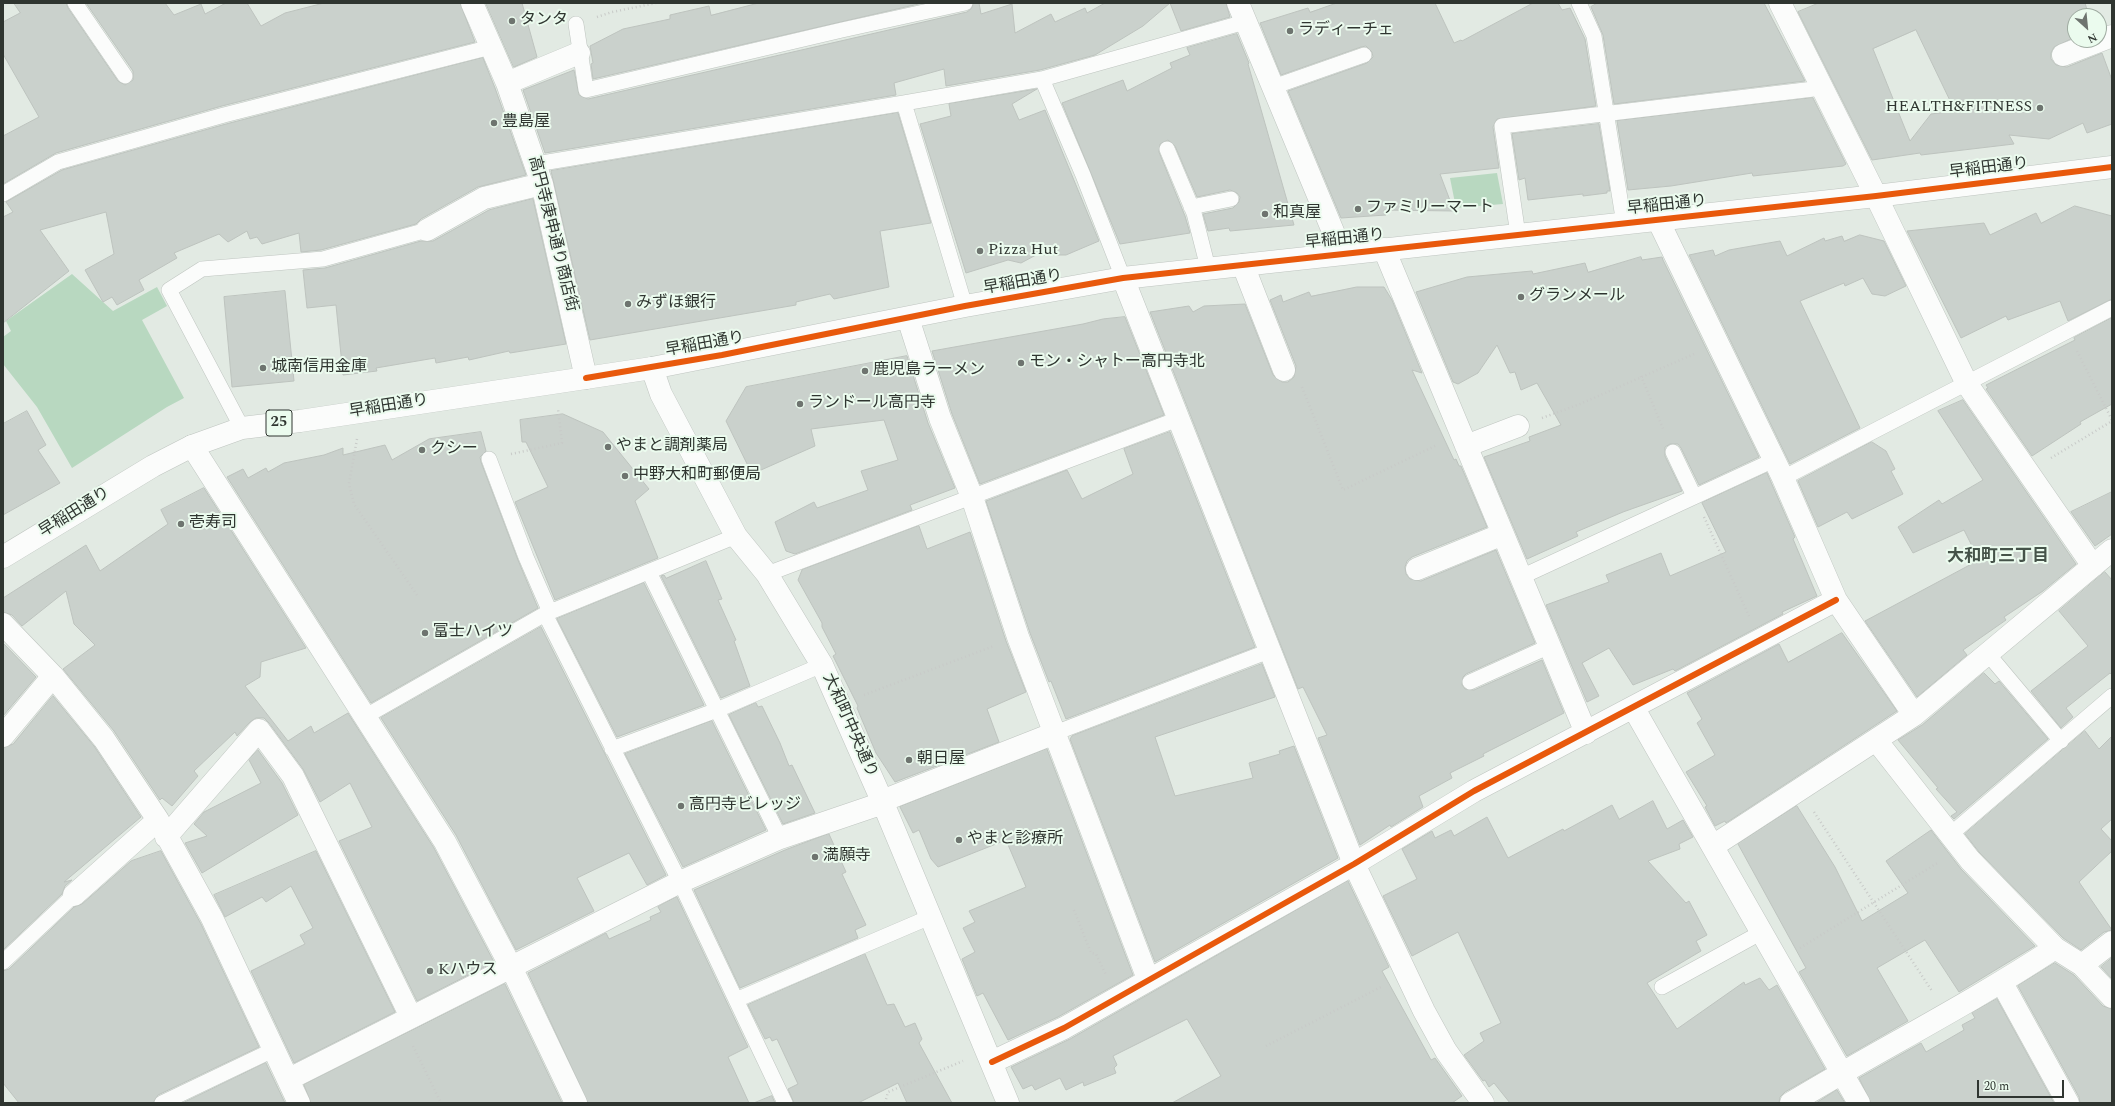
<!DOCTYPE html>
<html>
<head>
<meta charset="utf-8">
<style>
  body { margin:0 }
  #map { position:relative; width:2115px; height:1106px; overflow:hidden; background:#e2eae3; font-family:Spectral,serif }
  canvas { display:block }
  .frame { position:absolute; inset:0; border:4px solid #2f3530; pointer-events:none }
  .north { position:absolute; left:2067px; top:8px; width:40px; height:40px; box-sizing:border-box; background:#ebfbee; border:1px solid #a0aca2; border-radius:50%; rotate:153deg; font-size:11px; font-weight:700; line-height:16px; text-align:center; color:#2f3530 }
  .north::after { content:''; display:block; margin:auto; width:14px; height:18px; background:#6e746f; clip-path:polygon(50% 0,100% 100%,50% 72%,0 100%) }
  .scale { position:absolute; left:1977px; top:1080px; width:87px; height:18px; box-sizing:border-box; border:2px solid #2f3530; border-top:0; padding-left:5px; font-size:12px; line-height:14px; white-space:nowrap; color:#2f3530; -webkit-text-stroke:3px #ebfbee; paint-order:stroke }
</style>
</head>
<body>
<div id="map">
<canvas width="2115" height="1106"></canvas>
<div class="frame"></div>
<div class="north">N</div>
<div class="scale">20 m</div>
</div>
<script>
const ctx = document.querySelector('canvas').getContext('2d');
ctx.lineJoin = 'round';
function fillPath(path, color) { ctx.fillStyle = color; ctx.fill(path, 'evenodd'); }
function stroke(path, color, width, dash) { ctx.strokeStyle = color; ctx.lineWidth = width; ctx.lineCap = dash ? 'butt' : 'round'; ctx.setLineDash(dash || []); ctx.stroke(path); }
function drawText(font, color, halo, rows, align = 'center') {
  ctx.font = font + ' Spectral,"Noto Sans JP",serif'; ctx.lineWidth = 4; ctx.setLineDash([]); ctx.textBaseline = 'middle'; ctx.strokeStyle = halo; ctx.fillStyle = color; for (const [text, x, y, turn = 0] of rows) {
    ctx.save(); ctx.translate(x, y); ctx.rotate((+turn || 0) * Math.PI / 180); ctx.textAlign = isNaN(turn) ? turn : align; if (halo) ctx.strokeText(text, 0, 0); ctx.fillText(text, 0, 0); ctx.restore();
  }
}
fillPath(new Path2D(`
  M 1497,173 L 1503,204 L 1456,208 L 1450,178 Z
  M 72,274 L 113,311 L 157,287 L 167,306 L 142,320 L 184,398 L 167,407 L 72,468 L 37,407 L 3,364 L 3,337 L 11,331 L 6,321 Z`), '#b8d8c0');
const building = new Path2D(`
  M 14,3 L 66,3 L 68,8 L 118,81 L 125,85 L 133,80 L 133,71 L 86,3 L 165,3 L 174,15 L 201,4 L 205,14 L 226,3 L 247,3 L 261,26 L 285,13 L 324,3 L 460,3 L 475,42 L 222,106 L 56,153 L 3,184 L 3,136 L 39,117 L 3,54 L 3,22 L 20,13 Z
  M 486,3 L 522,3 L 537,57 L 514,67 Z
  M 759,3 L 923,3 L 593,79 L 591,64 L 593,63 L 590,46 L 623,29 L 670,19 L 670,15 L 709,6 L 711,15 Z
  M 974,3 L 979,3 L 981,14 L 1012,4 L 1015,33 L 1051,14 L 1055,22 L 1085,8 L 1087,13 L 1105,3 L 1226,3 L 1230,17 L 1181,31 L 1170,3 L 1143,26 L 1095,55 L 1040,70 L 946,86 L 944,69 L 894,83 L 896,95 L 545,153 L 523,90 L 574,70 L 579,95 L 588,99 L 967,12 L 971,9 Z
  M 1337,3 L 1435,3 L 1454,43 L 1461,40 L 1462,41 L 1533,3 L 1558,3 L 1562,10 L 1570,8 L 1585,39 L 1596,106 L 1497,119 L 1493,127 L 1499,168 L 1440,174 L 1454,211 L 1384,210 L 1386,215 L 1341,218 L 1288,91 L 1367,63 L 1373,57 L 1372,52 L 1366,46 L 1361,47 L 1281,75 L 1260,23 L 1308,8 L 1310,12 Z
  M 1598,3 L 1764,3 L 1805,81 L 1614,104 L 1603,35 L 1591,7 Z
  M 1819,3 L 2085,3 L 2089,16 L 2075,16 L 2075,37 L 2054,47 L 2051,53 L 2051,59 L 2056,65 L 2067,67 L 2102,53 L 2112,80 L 2112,124 L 2087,133 L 2083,123 L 2049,139 L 2009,135 L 2014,144 L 1921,155 L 1920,153 L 1872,160 L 1798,12 ZM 1916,30 L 1955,111 L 1931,114 L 1910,141 L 1873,49 Z
  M 1237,34 L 1249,63 L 1248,64 L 1294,225 L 1230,231 L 1229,228 L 1208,231 L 1203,214 L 1233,208 L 1239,202 L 1240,197 L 1237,193 L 1230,190 L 1197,197 L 1175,146 L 1168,140 L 1160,144 L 1159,152 L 1185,216 L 1190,233 L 1120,244 L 1062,103 L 1123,80 L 1127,91 L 1172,68 L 1170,63 L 1190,55 L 1187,48 Z
  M 483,58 L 495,88 L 526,175 L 478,187 L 421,219 L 416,224 L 321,250 L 301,252 L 299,233 L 262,244 L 257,237 L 250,239 L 247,231 L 228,242 L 219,234 L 174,253 L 177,258 L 139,280 L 144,290 L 117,305 L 112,297 L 103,302 L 85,270 L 114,254 L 106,212 L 40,230 L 69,271 L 3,323 L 3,217 L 13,212 L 6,202 L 62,170 L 226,124 Z
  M 1037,89 L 1012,104 L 1019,120 L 1045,110 L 1099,241 L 1066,255 L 1036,255 L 1021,263 L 1008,260 L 966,273 L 920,124 L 951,116 L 949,104 Z
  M 1813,98 L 1846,164 L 1843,166 L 1753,176 L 1752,173 L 1671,186 L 1628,190 L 1617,121 Z
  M 898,113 L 931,223 L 880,231 L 889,287 L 834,299 L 830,294 L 796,302 L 796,305 L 590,340 L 551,171 Z
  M 1599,124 L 1610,191 L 1607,191 L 1607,193 L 1583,196 L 1583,194 L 1528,200 L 1525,178 L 1519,180 L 1512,134 Z
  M 533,199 L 566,344 L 510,353 L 509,351 L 469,360 L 468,357 L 436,363 L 435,358 L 376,368 L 377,371 L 343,375 L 336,305 L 307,308 L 303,270 L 325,268 L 421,241 L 433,241 L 489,210 Z
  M 2075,206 L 2112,216 L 2112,299 L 2068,321 L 2060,301 L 2008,320 L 2006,316 L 1961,338 L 1907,231 L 1984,223 L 1990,235 L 2036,213 L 2041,223 Z
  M 1860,235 L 1884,241 L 1906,286 L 1885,296 L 1872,294 L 1863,278 L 1845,286 L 1844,283 L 1800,301 L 1860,428 L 1790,464 L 1689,255 L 1713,250 L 1715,256 L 1729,250 L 1780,241 L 1787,256 L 1824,238 L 1825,241 L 1842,236 L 1844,241 Z
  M 1641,257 L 1642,260 L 1662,257 L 1663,260 L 1759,457 L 1699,485 L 1681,448 L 1678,444 L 1670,444 L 1665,447 L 1665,456 L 1682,491 L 1623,512 L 1576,532 L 1578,536 L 1527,559 L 1484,457 L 1530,441 L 1529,437 L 1561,425 L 1537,383 L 1521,390 L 1515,372 L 1510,373 L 1497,345 L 1478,373 L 1458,384 L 1453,382 L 1416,292 L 1467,277 L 1532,271 L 1533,274 L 1585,263 L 1588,272 Z
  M 1357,287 L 1384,287 L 1392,300 L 1422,373 L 1412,370 L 1454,460 L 1456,459 L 1459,466 L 1461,466 L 1487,527 L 1412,557 L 1407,561 L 1405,567 L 1406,574 L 1410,579 L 1421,581 L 1496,550 L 1535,643 L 1466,674 L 1463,677 L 1462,685 L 1465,689 L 1474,690 L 1542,660 L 1564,713 L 1483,754 L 1484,756 L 1450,773 L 1452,778 L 1419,796 L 1423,807 L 1391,827 L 1390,825 L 1360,845 L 1318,738 L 1327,735 L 1303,687 L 1298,689 L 1150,312 L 1189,306 L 1193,312 L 1204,306 L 1245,304 L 1273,375 L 1282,382 L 1288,382 L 1294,377 L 1296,366 L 1270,300 L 1281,295 L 1283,302 L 1309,292 L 1311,296 Z
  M 285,291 L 294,381 L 232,387 L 224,297 Z
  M 1125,317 L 1164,415 L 980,484 L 952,414 L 932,351 L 1083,324 L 1103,319 Z
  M 2112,318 L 2112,404 L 2080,422 L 2081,424 L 2032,456 L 1986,389 L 1988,388 L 1986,385 L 2075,340 L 2074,338 Z
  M 907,356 L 928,423 L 955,488 L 910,505 L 912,510 L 795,554 L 786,551 L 775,522 L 814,502 L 817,508 L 868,490 L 861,471 L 898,460 L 884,420 L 811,429 L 815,446 L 752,474 L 726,421 L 746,387 Z
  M 1963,400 L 2076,564 L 2043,591 L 2004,617 L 2006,620 L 1963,650 L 1967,655 L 1917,697 L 1865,621 L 1979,560 L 1964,530 L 1913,553 L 1898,527 L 1939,500 L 1942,504 L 1983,480 L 1938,411 Z
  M 27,411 L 46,445 L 38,450 L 60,483 L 3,515 L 3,424 Z
  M 563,414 L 603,432 L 649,489 L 635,501 L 658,558 L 555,600 L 515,502 L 548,487 L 526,442 L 522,442 L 520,420 Z
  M 481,432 L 486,451 L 480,457 L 481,462 L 518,560 L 538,608 L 371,703 L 227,477 L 243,469 L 248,478 L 266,468 L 268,472 L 284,463 L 324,455 L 343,448 L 343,455 L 385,445 L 392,460 L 429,439 Z
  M 1170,432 L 1255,647 L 1066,719 L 1051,681 L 1049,682 L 1030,633 L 986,501 L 1067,470 L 1082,499 L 1133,474 L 1124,449 Z
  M 1872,442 L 1886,451 L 1895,469 L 1891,471 L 1903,494 L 1852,519 L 1847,512 L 1818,527 L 1798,481 Z
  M 1767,473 L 1795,537 L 1793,539 L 1817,596 L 1782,612 L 1783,614 L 1675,671 L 1673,669 L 1633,685 L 1609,648 L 1582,663 L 1599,696 L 1587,702 L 1546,605 L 1609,582 L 1606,575 L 1661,553 L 1670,576 L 1726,552 L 1702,503 Z
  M 204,488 L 306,648 L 261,662 L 260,677 L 245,686 L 288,741 L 311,726 L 314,733 L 348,713 L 434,848 L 494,962 L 417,1001 L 339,841 L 372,827 L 350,783 L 320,802 L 303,769 L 269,723 L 264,718 L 256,718 L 250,722 L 237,736 L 235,732 L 194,771 L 198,776 L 172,806 L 162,798 L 160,800 L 114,731 L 63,669 L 95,645 L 74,624 L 66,591 L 22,626 L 12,615 L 3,612 L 3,598 L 86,545 L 100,571 L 168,524 L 161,510 Z
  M 2112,492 L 2112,534 L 2095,546 L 2071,512 Z
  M 919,526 L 927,549 L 970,532 L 1006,641 L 1026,692 L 987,709 L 999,742 L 895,782 L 876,753 L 857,708 L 858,706 L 833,656 L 836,654 L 822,627 L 822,623 L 798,580 L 802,570 Z
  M 706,561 L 722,599 L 718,600 L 736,640 L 734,641 L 750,686 L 721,698 L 661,576 L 664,575 L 666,578 Z
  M 2105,572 L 2112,580 L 2112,675 L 2110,673 L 2066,708 L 2073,717 L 2061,728 L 2031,691 L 2088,646 L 2059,611 Z
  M 644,583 L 704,705 L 617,737 L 557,619 Z
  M 541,627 L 666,875 L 647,885 L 629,853 L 577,878 L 594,911 L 516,950 L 456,835 L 381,718 Z
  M 1842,633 L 1897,711 L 1726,823 L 1725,821 L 1715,826 L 1705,807 L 1707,806 L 1686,772 L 1715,755 L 1697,723 L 1702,719 L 1687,693 L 1779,644 L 1788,662 Z
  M 3,643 L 36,677 L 3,716 Z
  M 1262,664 L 1275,697 L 1155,737 L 1175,796 L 1253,778 L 1249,763 L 1280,754 L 1279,751 L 1294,746 L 1338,858 L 1155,962 L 1070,739 L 1072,736 Z
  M 1984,673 L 1995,684 L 1999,681 L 2048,739 L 1954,819 L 1951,816 L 1957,812 L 1936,789 L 1938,788 L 1898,740 L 1922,725 Z
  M 53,696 L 94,746 L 141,817 L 64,882 L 72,880 L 65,886 L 62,894 L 3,950 L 3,748 L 13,744 Z
  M 756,703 L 758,707 L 762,706 L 780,743 L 789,766 L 792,765 L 815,813 L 783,824 L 729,715 Z
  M 712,721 L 766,830 L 683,867 L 625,754 Z
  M 2085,731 L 2099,749 L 2112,736 L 2112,819 L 2101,829 L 2112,841 L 2112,851 L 2079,882 L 2112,930 L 2104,932 L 2081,950 L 2063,938 L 1979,852 L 1965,834 Z
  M 1047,749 L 1133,975 L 1058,1017 L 1008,1040 L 983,993 L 977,996 L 962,959 L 975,952 L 963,928 L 975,922 L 969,911 L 1026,887 L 1006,840 L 938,867 L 931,859 L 919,830 L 913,833 L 900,807 Z
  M 258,750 L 282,783 L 298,815 L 202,873 L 185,843 L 207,836 L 194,824 L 204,812 L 261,783 L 249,760 Z
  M 1653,801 L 1667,829 L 1683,820 L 1693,837 L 1679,844 L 1680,849 L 1648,861 L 1686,903 L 1689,901 L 1707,935 L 1696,941 L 1701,951 L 1647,983 L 1677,1029 L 1744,982 L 1745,985 L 1760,978 L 1769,990 L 1777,985 L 1825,1069 L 1785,1092 L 1780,1097 L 1779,1103 L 1510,1103 L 1494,1083 L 1489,1087 L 1485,1080 L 1483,1081 L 1464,1055 L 1484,1041 L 1480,1033 L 1501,1023 L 1458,932 L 1412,956 L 1383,896 L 1417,879 L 1402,849 L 1432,831 L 1435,838 L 1451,830 L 1454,836 L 1487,817 L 1508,858 L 1563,829 L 1564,831 L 1612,805 L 1619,819 Z
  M 1797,806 L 1835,867 L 1862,921 L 1908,893 L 1886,861 L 1931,830 L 1961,869 L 2035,946 L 1959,992 L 1925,940 L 1877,968 L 1908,1021 L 1847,1056 L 1799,972 L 1806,968 L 1738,844 Z
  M 829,834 L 846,872 L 842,874 L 866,925 L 855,930 L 858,938 L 740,988 L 694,890 L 785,850 Z
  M 161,851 L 201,924 L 259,1047 L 158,1095 L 153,1103 L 19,1103 L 3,1083 L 3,971 L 9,969 L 74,907 L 82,904 L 131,861 Z
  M 316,851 L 395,1012 L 294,1063 L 251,971 L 305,944 L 300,935 L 313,928 L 291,886 L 266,902 L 262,897 L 225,917 L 214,895 Z
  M 1348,881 L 1389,967 L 1382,971 L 1431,1060 L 1435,1058 L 1462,1096 L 1452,1103 L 1172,1103 L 1221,1076 L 1187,1019 L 1113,1056 L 1117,1065 L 1114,1068 L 1116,1073 L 1084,1086 L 1083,1082 L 1066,1090 L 1060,1078 L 1035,1090 L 1032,1085 L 1023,1089 L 1011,1067 L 1070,1039 Z
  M 677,897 L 748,1047 L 728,1057 L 749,1103 L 588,1103 L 528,973 L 606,933 L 609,939 L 651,920 L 650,917 L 661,912 L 658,907 Z
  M 865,954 L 887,1005 L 894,1004 L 905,1027 L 915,1023 L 922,1039 L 919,1043 L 952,1103 L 907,1103 L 898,1083 L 858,1103 L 794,1103 L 788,1089 L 798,1084 L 777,1039 L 772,1041 L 770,1037 L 765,1039 L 748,1005 Z
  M 2112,958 L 2112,979 L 2101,967 Z
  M 2055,963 L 2074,975 L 2103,1006 L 2112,1009 L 2112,1103 L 2080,1103 L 2079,1097 L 2018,986 Z
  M 505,984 L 562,1103 L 311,1103 L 304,1085 Z
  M 1997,999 L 2054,1103 L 1871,1103 L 1859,1078 L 1921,1043 L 1926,1052 L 1964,1030 L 1962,1025 L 1975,1018 L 1972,1013 Z
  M 266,1063 L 285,1103 L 183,1103 Z
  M 1837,1090 L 1845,1103 L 1816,1103 L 1830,1094 Z
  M 772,1096 L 775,1103 L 754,1103 Z`);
fillPath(building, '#cad1cc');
stroke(building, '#bdc3be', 1);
const service = new Path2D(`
  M 75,3 L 125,76
  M 1579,3 L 1594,36 L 1624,224
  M 576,24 L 586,90 L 842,30 L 965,3
  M 1042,79 L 1083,175 L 1123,278
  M 1273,87 L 1364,55
  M 1167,149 L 1194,213 L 1208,268
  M 536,164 L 904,103
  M 3,194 L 58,162 L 224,115 L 491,47
  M 1191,207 L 1231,199
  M 1518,235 L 1502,126 L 1822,88
  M 965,306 L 904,103 L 1042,79 L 1245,22
  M 242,428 L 169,290 L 202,269 L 323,259 L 427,230
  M 1673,452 L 1694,496
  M 489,459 L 526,557 L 550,612
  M 1783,478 L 2112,308
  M 649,572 L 780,838
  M 767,574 L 1178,419
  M 1521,577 L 1774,460
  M 545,614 L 680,882 L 785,1103
  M 1988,654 L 2061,741
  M 1470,682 L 1550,646
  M 366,716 L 545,614 L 736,536
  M 1055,733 L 1269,651
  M 612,749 L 717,710 L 822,665
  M 1951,834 L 2112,696
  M 3,962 L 74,895
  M 1662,987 L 1762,932
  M 736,1000 L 930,917
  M 162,1103 L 275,1049`);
const minor = new Path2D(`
  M 472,3 L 507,83 L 542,184 L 586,378
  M 1238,3 L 1342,253
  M 1780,3 L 1876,196 L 1967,384 L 2093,566
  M 2063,55 L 2112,36
  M 507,83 L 579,53
  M 1658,220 L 1783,478 L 1836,600 L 1914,715
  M 427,230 L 484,198 L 542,184
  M 1384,249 L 1586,733
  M 1243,265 L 1284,370
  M 1123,278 L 1354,864 L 1424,1011 L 1446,1051 L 1483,1103
  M 908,318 L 940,418 L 972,497 L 1018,637 L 1148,979
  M 652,368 L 661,394 L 736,536 L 767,574 L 822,665 L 883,803 L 1008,1103
  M 192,446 L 445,842 L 511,967 L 576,1103
  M 1466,446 L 1518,426
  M 1417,569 L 1503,534
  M 3,624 L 53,676 L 104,739 L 158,820 L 212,918 L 299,1103
  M 1633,707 L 1859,1103
  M 3,736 L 53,676
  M 1876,740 L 1970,860 L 2055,948 L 2082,965 L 2112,997
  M 882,801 L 1055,733
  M 166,837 L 259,730 L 293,776 L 411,1017
  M 1713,846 L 1914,715 L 2112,550
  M 74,895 L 158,820
  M 2082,965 L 2112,942
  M 2002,983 L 2068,1103
  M 992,1062 L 1064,1028 L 1354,864 L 1474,791 L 1836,600
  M 289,1079 L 680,882 L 780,838 L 883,803
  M 1791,1103 C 1879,1050 1970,1004 2055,948`);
const primary = new Path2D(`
  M 3,557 L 153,466 L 192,446 L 242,428 L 300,421 L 652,368 L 965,306 L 1123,278 L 1876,196 L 2112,167`);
stroke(service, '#bfc5c0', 16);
stroke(minor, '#bfc5c0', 23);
stroke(primary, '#bfc5c0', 23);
stroke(new Path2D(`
  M 597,17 L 612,12 L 656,3
  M 2077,351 L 2112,420
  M 1641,376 L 1664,431
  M 1302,387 L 1343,490 L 1437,445
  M 1542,418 L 1580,404 L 1694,354
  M 357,439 L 349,484 L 354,504 L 417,595
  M 511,454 L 562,443 L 558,409
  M 2051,458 L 2112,421
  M 1704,517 L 1749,616
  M 864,695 L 994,646
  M 1814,812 L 1932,991
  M 1074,910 L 1091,953 L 1096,954 L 1106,975
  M 1800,948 L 1939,862
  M 413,1046 L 441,1103
  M 1266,1046 L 1383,986
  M 885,1103 L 888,1092 L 963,1061`), '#c8cac8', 2.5, [1, 3]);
stroke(service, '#fbfcfb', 15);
stroke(minor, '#fbfcfb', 22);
stroke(primary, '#fbfcfb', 22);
stroke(new Path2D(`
  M 586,378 L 722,355 L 965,306 L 1123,278 L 1876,196 L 2112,167
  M 992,1062 L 1064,1028 L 1354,864 L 1474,791 L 1836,600`), '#e8590c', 6);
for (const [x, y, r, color] of [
  [512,21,4,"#6e746f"],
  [1290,31,4,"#6e746f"],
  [2040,108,4,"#6e746f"],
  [494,123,4,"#6e746f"],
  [1358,209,4,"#6e746f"],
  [1265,214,4,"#6e746f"],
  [980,251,4,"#6e746f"],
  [1521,297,4,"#6e746f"],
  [628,304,4,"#6e746f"],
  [1021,363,4,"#6e746f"],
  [263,368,4,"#6e746f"],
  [865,371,4,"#6e746f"],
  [800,404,4,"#6e746f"],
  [608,447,4,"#6e746f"],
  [422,450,4,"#6e746f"],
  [625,476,4,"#6e746f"],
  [181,524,4,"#6e746f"],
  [425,633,4,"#6e746f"],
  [909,760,4,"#6e746f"],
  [681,806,4,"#6e746f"],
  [959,840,4,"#6e746f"],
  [815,857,4,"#6e746f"],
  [430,971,4,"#6e746f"]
]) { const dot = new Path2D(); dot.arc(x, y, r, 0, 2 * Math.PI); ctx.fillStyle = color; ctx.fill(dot); stroke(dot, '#ebfbee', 1.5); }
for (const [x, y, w] of [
  [279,423,26]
]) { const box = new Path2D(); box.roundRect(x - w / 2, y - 13, w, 26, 3); ctx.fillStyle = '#ebfbee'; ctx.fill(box); stroke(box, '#2f3530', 1); }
drawText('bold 15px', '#2f3530', null, [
  ["25",279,423]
]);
drawText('16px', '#2f3530', '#ebfbee', [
  ["タンタ",520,21],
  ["ラディーチェ",1298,31],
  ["HEALTH&FITNESS",2032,108,"right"],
  ["豊島屋",502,123],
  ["ファミリーマート",1366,209],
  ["和真屋",1273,214],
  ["Pizza Hut",988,251],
  ["グランメール",1529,297],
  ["みずほ銀行",636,304],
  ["モン・シャトー高円寺北",1029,363],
  ["城南信用金庫",271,368],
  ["鹿児島ラーメン",873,371],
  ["ランドール高円寺",808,404],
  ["やまと調剤薬局",616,447],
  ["クシー",430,450],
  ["中野大和町郵便局",633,476],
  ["壱寿司",189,524],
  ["富士ハイツ",433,633],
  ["朝日屋",917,760],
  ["高円寺ビレッジ",689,806],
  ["やまと診療所",967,840],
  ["満願寺",823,857],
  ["Kハウス",438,971]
], 'left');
drawText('16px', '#2f3530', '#ebfbee', [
  ["早稲田通り",1989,169,-7],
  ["早稲田通り",1667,206,-6],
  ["高円寺庚申通り商店街",552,234,76],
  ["早稲田通り",1345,240,-6],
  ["早稲田通り",1023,283,-10],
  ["早稲田通り",705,345,-10],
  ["早稲田通り",389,407,-9],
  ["早稲田通り",75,513,-32],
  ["大和町中央通り",849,726,66]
]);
drawText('bold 17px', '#455349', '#ebfbee', [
  ["大和町三丁目",1998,558]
]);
</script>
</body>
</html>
